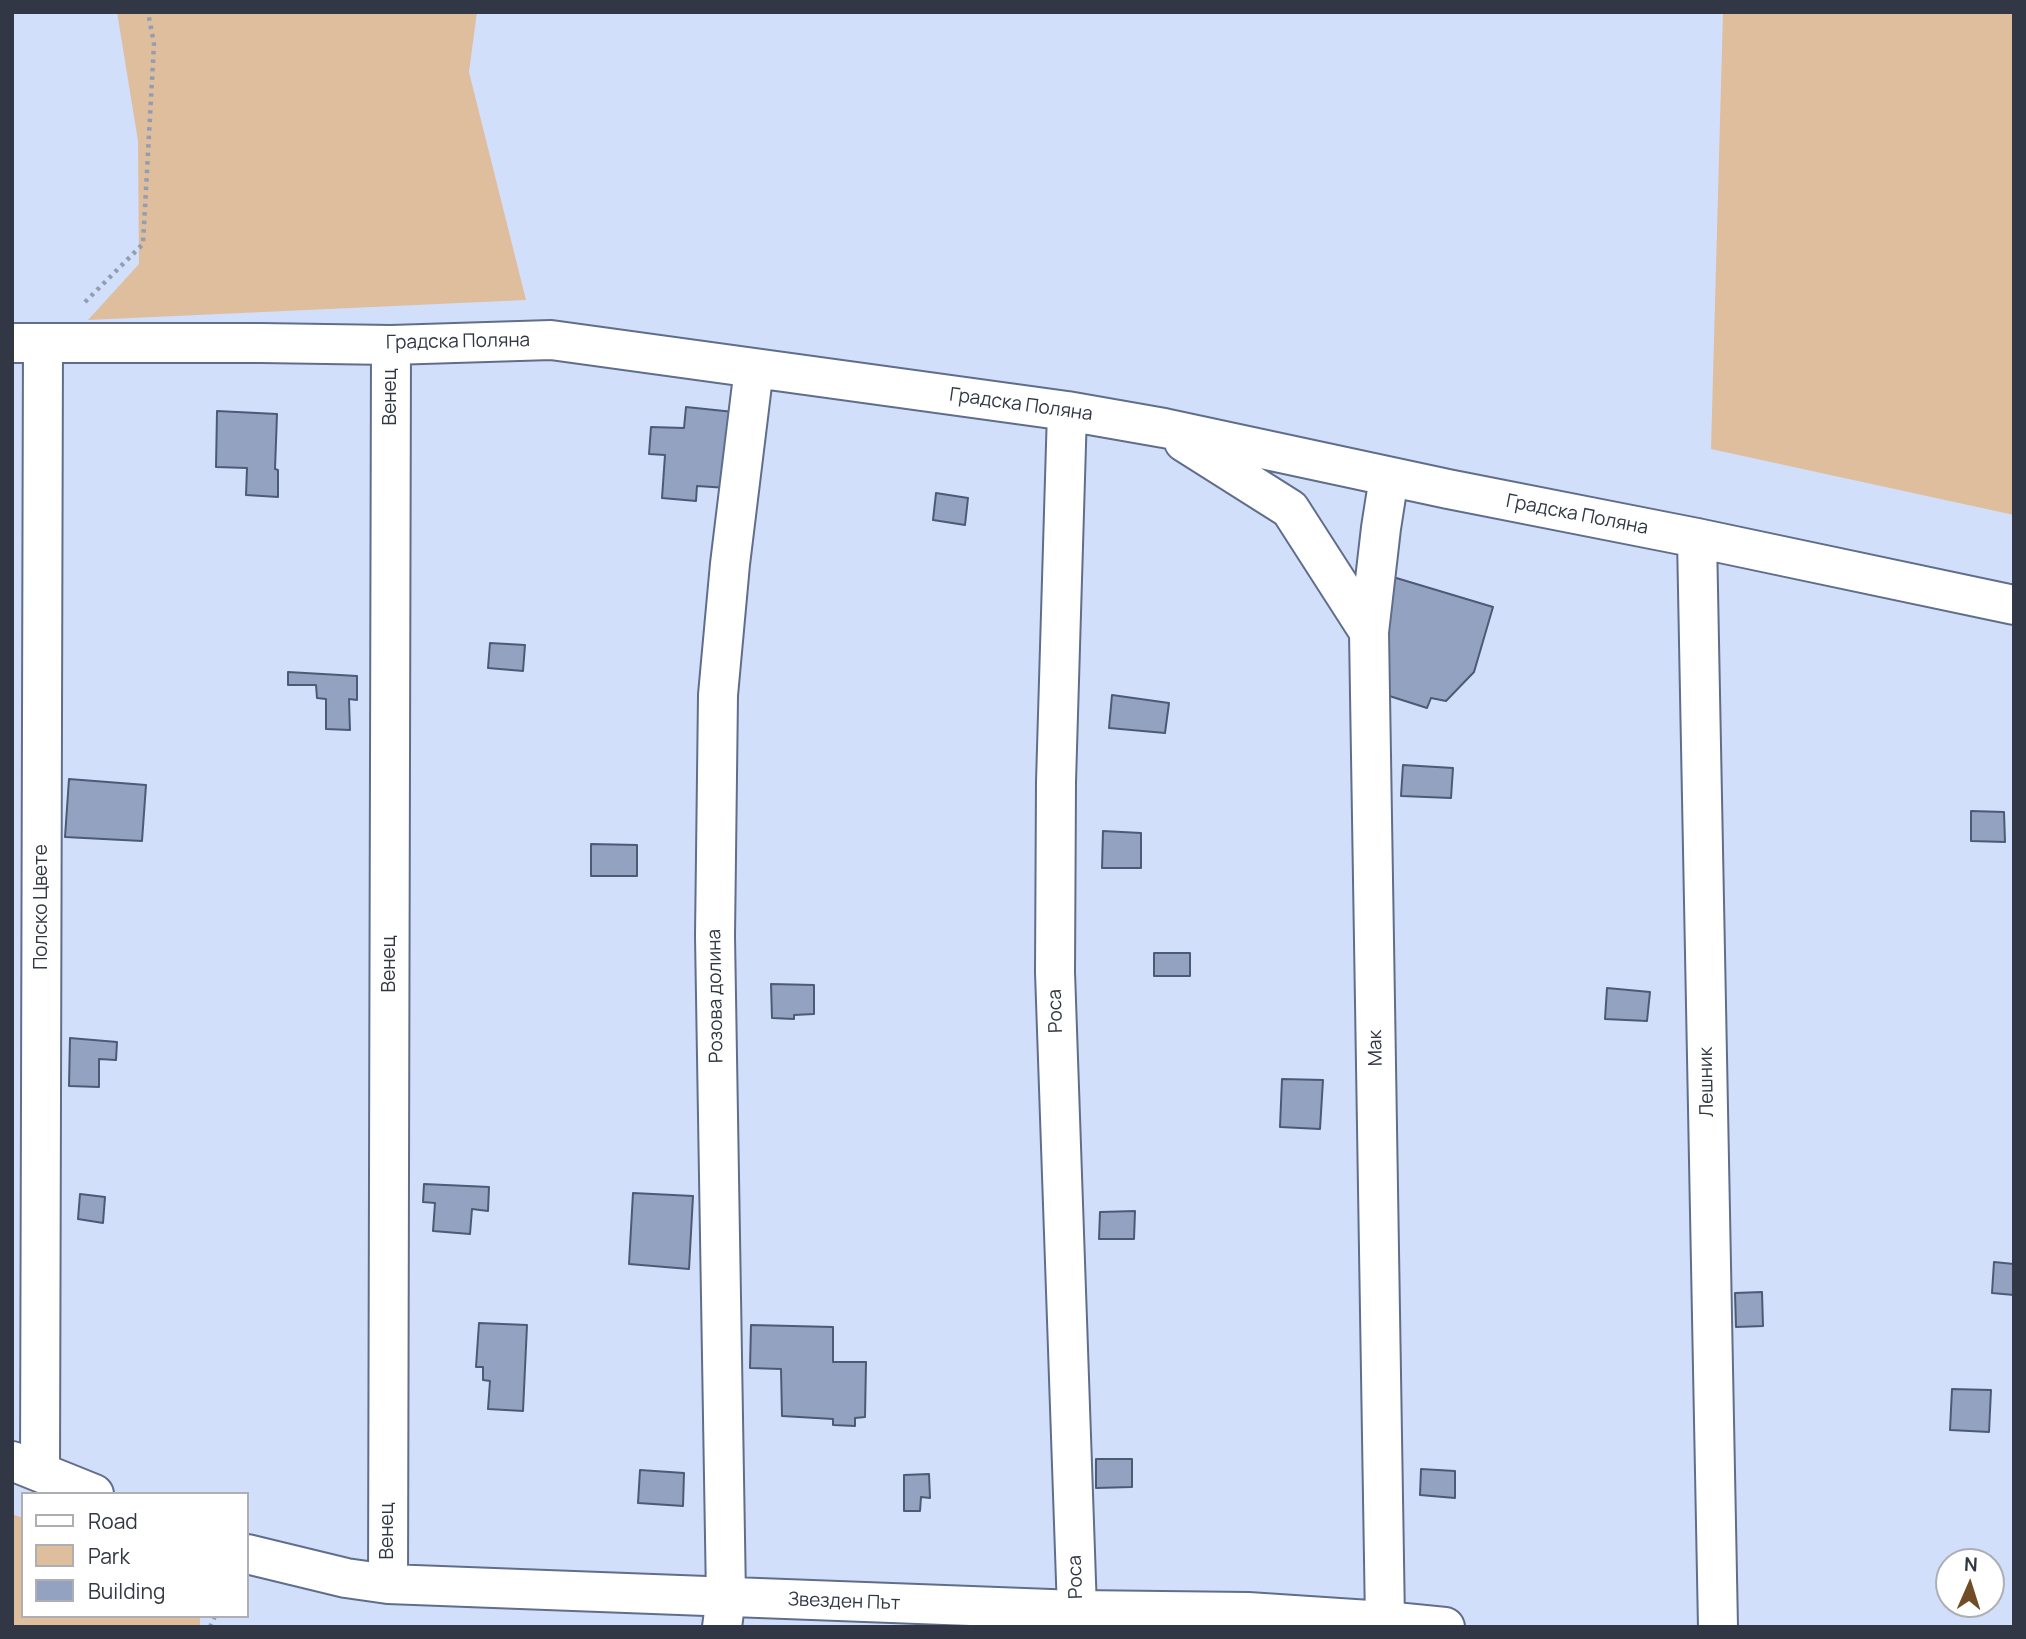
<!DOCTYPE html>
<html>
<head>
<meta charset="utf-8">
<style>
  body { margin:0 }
  #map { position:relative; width:2026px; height:1639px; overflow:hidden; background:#d2dffa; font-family:Manrope,sans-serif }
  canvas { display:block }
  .frame { position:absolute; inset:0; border:14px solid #313744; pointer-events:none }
  .legend { position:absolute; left:21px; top:1492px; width:228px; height:126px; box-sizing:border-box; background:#fff; border:2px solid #adafb4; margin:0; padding:9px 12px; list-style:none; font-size:21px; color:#313744 }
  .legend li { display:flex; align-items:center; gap:14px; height:35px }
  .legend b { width:35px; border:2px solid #adafb4 }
  .north { position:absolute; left:1935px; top:1548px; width:70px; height:70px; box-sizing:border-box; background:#fff; border:2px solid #adafb4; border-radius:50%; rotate:3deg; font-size:19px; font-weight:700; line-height:28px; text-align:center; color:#313744 }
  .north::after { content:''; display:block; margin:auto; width:24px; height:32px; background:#704d26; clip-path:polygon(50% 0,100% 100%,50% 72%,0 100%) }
</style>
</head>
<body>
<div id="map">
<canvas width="2026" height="1639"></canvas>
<div class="frame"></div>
<ul class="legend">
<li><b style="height:9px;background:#fff"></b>Road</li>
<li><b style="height:19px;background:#debe9d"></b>Park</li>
<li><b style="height:19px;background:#93a2c1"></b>Building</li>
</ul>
<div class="north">N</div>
</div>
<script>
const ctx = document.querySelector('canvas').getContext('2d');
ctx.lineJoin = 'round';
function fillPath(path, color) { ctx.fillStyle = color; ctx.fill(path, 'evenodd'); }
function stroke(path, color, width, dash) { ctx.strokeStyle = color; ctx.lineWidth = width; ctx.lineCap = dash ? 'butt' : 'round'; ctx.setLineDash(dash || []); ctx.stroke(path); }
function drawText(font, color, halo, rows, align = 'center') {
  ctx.font = font + ' Manrope,sans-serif'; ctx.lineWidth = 7; ctx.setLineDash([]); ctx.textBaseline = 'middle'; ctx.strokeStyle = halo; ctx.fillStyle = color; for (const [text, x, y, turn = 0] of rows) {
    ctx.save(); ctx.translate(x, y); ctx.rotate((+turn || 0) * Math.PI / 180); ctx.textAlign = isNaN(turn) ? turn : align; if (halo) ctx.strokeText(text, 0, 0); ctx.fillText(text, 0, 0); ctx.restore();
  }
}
fillPath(new Path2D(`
  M 117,12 L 477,12 L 469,72 L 526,300 L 88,320 L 139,264 L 138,141 Z
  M 1723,12 L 2014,12 L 2014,515 L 1711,449 Z
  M 12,1514 L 23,1518 L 23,1616 L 200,1616 L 200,1627 L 12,1627 Z`), '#debe9d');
const building = new Path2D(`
  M 686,407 L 734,412 L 728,488 L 697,486 L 696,501 L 662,498 L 665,455 L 649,454 L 651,427 L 684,428 Z
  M 217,411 L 277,414 L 275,469 L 278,470 L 278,497 L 246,495 L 247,468 L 216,467 Z
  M 936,493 L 968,498 L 965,525 L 933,520 Z
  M 1393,577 L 1493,607 L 1474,672 L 1446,701 L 1431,698 L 1427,708 L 1380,693 Z
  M 490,643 L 525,645 L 523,671 L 488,668 Z
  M 288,672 L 357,676 L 357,700 L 349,699 L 350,730 L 326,729 L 326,699 L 317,698 L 316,685 L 288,685 Z
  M 1112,695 L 1169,703 L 1165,733 L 1109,728 Z
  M 1403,765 L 1453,768 L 1451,798 L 1401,796 Z
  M 69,779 L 146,785 L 142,841 L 65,837 Z
  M 1971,811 L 2004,812 L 2005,842 L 1971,841 Z
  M 1103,831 L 1141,833 L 1141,868 L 1102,868 Z
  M 591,844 L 637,845 L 637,876 L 591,876 Z
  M 1154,953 L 1190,953 L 1190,976 L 1154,976 Z
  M 771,984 L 814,985 L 814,1014 L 794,1015 L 794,1019 L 772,1018 Z
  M 1607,988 L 1650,992 L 1647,1021 L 1605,1019 Z
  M 70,1038 L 117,1042 L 116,1060 L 99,1059 L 99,1087 L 69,1086 Z
  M 1282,1079 L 1323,1080 L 1320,1129 L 1280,1127 Z
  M 424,1184 L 489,1187 L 488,1211 L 472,1209 L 470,1234 L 433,1231 L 435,1203 L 423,1202 Z
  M 633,1193 L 693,1196 L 689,1269 L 629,1264 Z
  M 80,1194 L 105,1197 L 103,1223 L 78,1219 Z
  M 1135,1211 L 1134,1239 L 1099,1239 L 1100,1212 Z
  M 1994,1262 L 2014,1264 L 2014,1295 L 1992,1293 Z
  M 1762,1292 L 1763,1326 L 1736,1327 L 1735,1293 Z
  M 479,1323 L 527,1325 L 523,1411 L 488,1409 L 490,1381 L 483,1380 L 483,1367 L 476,1367 Z
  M 751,1325 L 833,1327 L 833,1362 L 866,1362 L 865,1417 L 855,1418 L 855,1426 L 833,1425 L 833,1419 L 782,1416 L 781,1369 L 750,1368 Z
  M 1952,1389 L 1991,1390 L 1989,1432 L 1950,1430 Z
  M 1096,1459 L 1132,1459 L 1132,1487 L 1096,1488 Z
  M 1421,1469 L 1455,1471 L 1455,1498 L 1420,1495 Z
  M 640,1470 L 684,1473 L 683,1506 L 638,1503 Z
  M 929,1474 L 930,1498 L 921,1497 L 920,1511 L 904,1511 L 904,1475 Z`);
fillPath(building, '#93a2c1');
stroke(building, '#4d5a76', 2);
const minor = new Path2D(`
  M 12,343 L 261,343 L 391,345 L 551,340 L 1067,411 L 1164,428 L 1448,489 L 1697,538 L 2014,605
  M 1067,411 L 1056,782 L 1055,972 L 1077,1610
  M 1184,442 L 1290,509 L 1369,632
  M 1697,538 L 1718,1627
  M 12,1461 L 94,1494
  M 40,1471 L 43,343
  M 247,1554 L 346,1578 L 388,1584 L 1077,1610 L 1248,1612 L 1385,1621 L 1445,1627
  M 388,1584 L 391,345
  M 1385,1621 L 1369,632 L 1381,528 L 1389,477
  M 722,1627 L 726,1597 L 715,936 L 718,695 L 730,564 L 754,368`);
stroke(minor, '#606e8b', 42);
stroke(new Path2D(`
  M 85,302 L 143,244 L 154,44 L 148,12
  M 210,1627 L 215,1616`), '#939db2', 4.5, [3.5, 5]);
stroke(minor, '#fff', 38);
drawText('19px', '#313744', '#fff', [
  ["Градска Поляна",458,342,-1],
  ["Венец",391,397,-90],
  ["Градска Поляна",1021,405,8],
  ["Градска Поляна",1577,515,11],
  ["Полско Цвете",42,907,-90],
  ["Венец",390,964,-90],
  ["Розова долина",716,996,-91],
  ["Роса",1056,1011,-92],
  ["Мак",1376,1048,-91],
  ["Лешник",1707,1082,-91],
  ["Венец",388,1531,-90],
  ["Роса",1076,1577,-92],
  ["Звезден Път",844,1602,2]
]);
</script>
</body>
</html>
